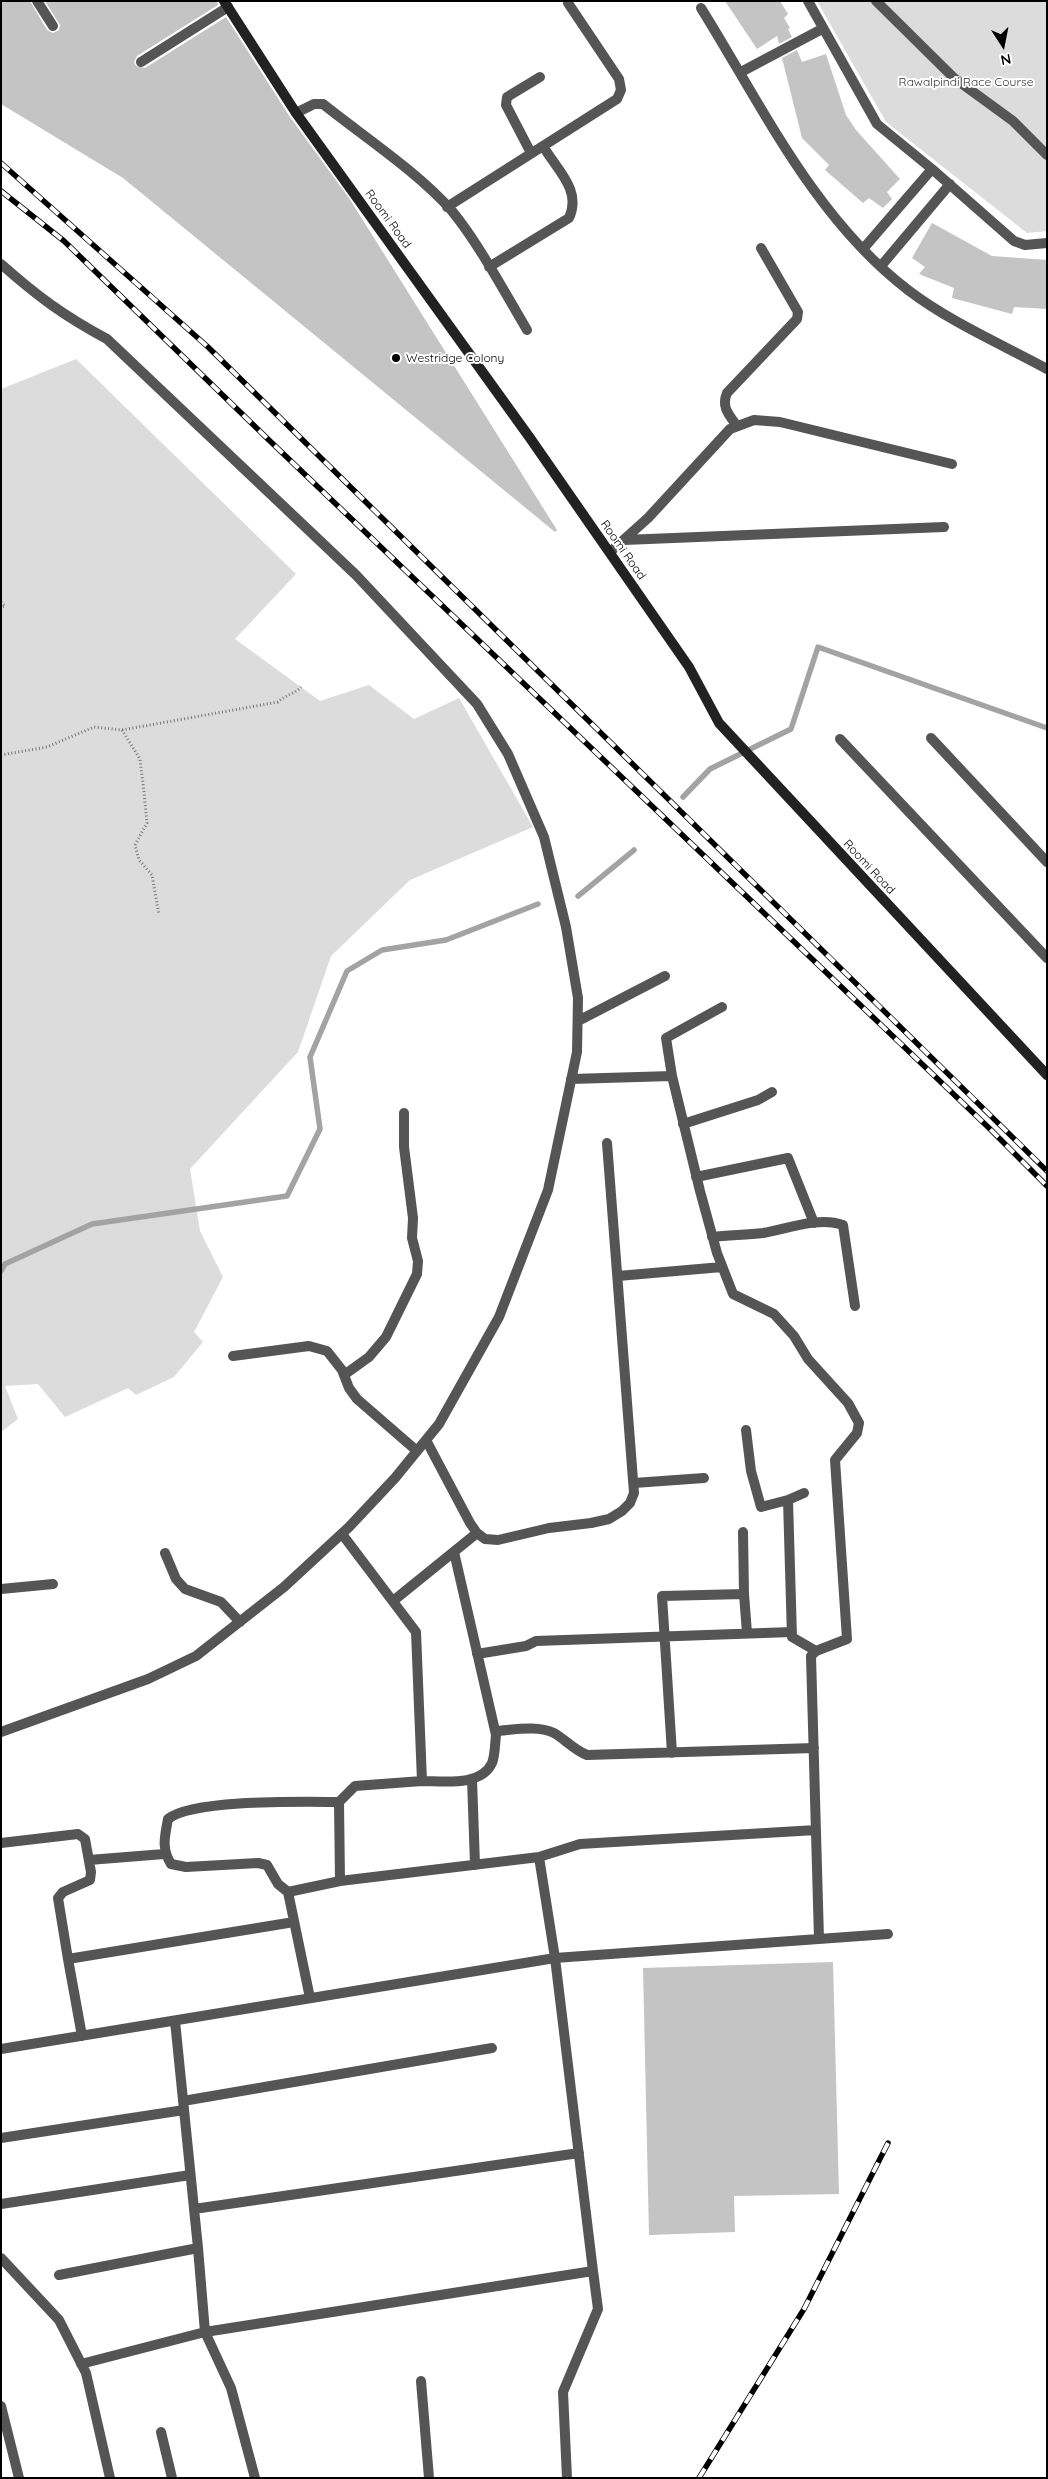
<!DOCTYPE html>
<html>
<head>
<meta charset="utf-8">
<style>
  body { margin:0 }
  #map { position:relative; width:1048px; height:2479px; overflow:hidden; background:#fff; font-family:Quicksand,sans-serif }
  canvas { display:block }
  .frame { position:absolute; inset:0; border:2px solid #000; pointer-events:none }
  .north { position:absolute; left:978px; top:20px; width:50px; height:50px; -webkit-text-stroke:4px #fff; paint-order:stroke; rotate:169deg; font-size:14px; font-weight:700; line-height:20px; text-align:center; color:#000 }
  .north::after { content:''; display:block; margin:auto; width:18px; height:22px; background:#000; clip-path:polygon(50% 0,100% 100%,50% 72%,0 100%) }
</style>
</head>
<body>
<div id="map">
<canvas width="1048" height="2479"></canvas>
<div class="frame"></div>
<div class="north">N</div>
</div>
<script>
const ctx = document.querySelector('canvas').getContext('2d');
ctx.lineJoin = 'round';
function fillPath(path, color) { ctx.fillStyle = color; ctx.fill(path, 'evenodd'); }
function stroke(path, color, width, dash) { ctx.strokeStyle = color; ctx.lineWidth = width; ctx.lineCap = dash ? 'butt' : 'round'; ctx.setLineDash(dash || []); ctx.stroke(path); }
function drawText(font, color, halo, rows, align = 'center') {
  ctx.font = font + ' Quicksand,sans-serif'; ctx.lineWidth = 4; ctx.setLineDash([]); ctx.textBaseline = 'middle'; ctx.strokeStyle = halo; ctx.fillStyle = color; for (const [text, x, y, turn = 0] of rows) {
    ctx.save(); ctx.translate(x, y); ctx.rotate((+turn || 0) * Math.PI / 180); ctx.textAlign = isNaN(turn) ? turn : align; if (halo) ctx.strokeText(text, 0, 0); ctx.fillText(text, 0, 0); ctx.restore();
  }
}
fillPath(new Path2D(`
  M 817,1 L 1047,1 L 1047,231 L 1027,233 L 886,122 Z
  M 76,359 L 296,574 L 235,639 L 320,701 L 369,685 L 414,719 L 459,698 L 533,827 L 410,880 L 331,956 L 298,1052 L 190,1169 L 200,1231 L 223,1277 L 194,1332 L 203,1342 L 174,1377 L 136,1395 L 128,1388 L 65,1417 L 38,1384 L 5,1386 L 18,1419 L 1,1432 L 1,389 Z`), '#dcdcdc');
stroke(new Path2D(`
  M 683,797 L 710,769 L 791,729 L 818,647 L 1047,728
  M 578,896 L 634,850
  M 1,1271 L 5,1264 L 92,1224 L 287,1196 L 320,1129 L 310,1057 L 347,971 L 382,950 L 446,940 L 538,904`), '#a3a3a3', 5.5);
fillPath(new Path2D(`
  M 1,1 L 30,1 L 47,30 L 53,33 L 59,30 L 60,25 L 45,1 L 217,1 L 218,5 L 137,56 L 134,62 L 136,66 L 145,68 L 226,17 L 290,117 L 349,198 L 557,530 L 555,532 L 123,178 L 1,104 Z
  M 725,1 L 780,1 L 788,14 L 784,18 L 790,28 L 788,29 L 792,37 L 779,44 L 777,36 L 757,49 Z
  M 797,50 L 802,62 L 826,54 L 846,115 L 856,130 L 900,179 L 887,192 L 892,199 L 883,208 L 869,198 L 863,203 L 825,170 L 829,165 L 802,138 L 782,58 Z
  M 932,223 L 992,256 L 1047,260 L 1047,309 L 1014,307 L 1012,314 L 952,298 L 954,288 L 919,274 L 925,267 L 912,258 Z
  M 833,1962 L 839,2194 L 734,2196 L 735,2232 L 649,2235 L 643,1968 Z`), '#c4c4c4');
stroke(new Path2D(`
  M 1,602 L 5,606 L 1,607
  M 122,730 L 140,759 L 144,792 L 147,823 L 135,845 L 139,860 L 152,875 L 159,915
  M 1,755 L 47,747 L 94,727 L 122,730 L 278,702 C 285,695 295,694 301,687`), '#777', 3, [1, 2.5]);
stroke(new Path2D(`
  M 808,1 L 877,124 L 932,169 L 1014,241 L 1025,245 L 1047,243
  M 701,8 C 762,106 815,219 908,290 C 950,322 1001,344 1047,369
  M 741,72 L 822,29
  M 296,113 L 314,104 L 323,104 C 363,136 419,173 452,211 C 479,244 505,293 527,330
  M 531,153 L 506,105 L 507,97 L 540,77
  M 447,207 L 617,99 L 621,90 L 619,79 L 568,3
  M 863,249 L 932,169
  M 881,266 L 950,184
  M 489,267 L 569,218 C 582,190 557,170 543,146`), '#555', 10);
stroke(new Path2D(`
  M 37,1 L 53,26
  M 876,1 L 954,78 L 1013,121 L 1047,155
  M 141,62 L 228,7
  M 1,264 C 37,296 64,316 107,339 L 356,575 L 477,704 L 508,754 L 544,837 L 566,927 L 578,998 L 577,1052 L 548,1190 L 499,1317 L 439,1424 L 395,1478 L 349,1527 L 284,1587 L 196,1656 L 148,1679 L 1,1732
  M 737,426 C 729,415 721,407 727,393 L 797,319 L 798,312 L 761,248
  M 624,540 L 944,527
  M 610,552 L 648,518 L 730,429 L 754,420 L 780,422 L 952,464
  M 931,738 L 1047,862
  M 840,739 L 1047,958
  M 722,1007 L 666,1038 L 672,1076 L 700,1191 L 717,1253 L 733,1294 L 774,1314 L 794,1336 L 808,1359 L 848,1403 L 859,1423 L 857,1433 L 835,1460 L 847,1639 L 816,1651 L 811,1656 L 819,1939
  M 578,1021 L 665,976
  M 571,1079 L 672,1076
  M 683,1124 L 758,1100 L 772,1092
  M 696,1177 L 788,1158 L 814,1223
  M 712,1237 C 729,1235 746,1235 763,1233 C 787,1229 819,1216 843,1225 L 855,1306
  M 618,1276 L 722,1267
  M 233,1356 L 309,1346 L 327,1351 L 342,1370 L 349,1388 L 357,1399 L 417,1451
  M 344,1375 L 369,1357 L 386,1337 L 417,1274 L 418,1261 L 412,1238 L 413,1218 L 404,1147 L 404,1113
  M 746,1430 L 751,1471 L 761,1507 L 788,1500 L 804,1493
  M 426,1440 L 470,1523 L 477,1533 L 485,1539 L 498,1540 L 549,1528 L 591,1523 L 609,1519 L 622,1511 L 630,1503 L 634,1493 L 607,1143
  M 634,1483 L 704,1478
  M 788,1500 L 792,1637 L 816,1651
  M 743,1532 L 744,1594
  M 165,1553 L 176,1579 L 185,1589 L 221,1602 L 240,1622
  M 1,1589 L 53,1584
  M 393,1601 L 477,1533
  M 477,1654 L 526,1646 L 536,1641 L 792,1632
  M 495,1731 C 513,1730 537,1725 554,1733 C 566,1740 574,1750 587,1755 L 814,1748
  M 672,1753 L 662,1596 L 744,1594 L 747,1633
  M 472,1779 L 475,1865
  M 422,1781 C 443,1781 481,1787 492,1763 C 495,1756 495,1743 496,1735 L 454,1552
  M 1,1843 L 78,1834 L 85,1839 L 91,1872 L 90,1880 L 63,1892 L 58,1898 L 68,1959
  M 539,1857 L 580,1844 L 816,1830
  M 89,1860 L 164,1854
  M 288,1892 L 278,1884 L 267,1865 L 258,1863 L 186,1867 L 171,1864 C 161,1848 165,1836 168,1819 C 193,1799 304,1802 339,1802
  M 310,1998 L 288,1892 L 340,1881
  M 82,2036 L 68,1959 L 294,1922
  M 1,2049 L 555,1958 L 539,1857 L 340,1881 L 339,1802 L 355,1786 L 422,1781 L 416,1632 L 342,1534
  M 183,2101 L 492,2048
  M 1,2138 L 184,2110
  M 1,2204 L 190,2175
  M 194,2209 L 579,2153
  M 1,2258 L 59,2320 L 86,2373 L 110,2478
  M 59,2275 L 198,2248 L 175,2021
  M 81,2364 L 205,2332 L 198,2248
  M 421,2381 L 429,2478
  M 1,2406 L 19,2478
  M 161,2432 L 172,2478
  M 255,2478 L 231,2388 L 205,2332 L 593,2271 L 555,1958 L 888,1934
  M 567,2478 L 563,2392 L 598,2309 L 593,2271`), '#555', 10);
stroke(new Path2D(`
  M 224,1 L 296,113 L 530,438 L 689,667 L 719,723 L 1047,1075`), '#222', 10);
const rail = new Path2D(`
  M 1,163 L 208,347 L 1047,1171
  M 1,191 L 64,241 L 272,443 L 989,1128 L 1047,1186
  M 699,2478 L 804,2309 L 888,2143`);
stroke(rail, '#000', 5.5);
stroke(rail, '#fff', 4, [11]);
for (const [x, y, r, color] of [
  [396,358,5,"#000"]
]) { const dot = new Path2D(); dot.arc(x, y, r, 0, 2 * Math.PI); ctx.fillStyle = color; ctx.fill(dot); stroke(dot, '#fff', 2); }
drawText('12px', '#333', '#fff', [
  ["Rawalpindi Race Course",966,82]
]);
drawText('12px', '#000', '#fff', [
  ["Roomi Road",388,219,54],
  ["Roomi Road",623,550,55],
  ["Roomi Road",869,867,47]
]);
drawText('12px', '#000', '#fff', [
  ["Westridge Colony",406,358]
], 'left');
</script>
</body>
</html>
